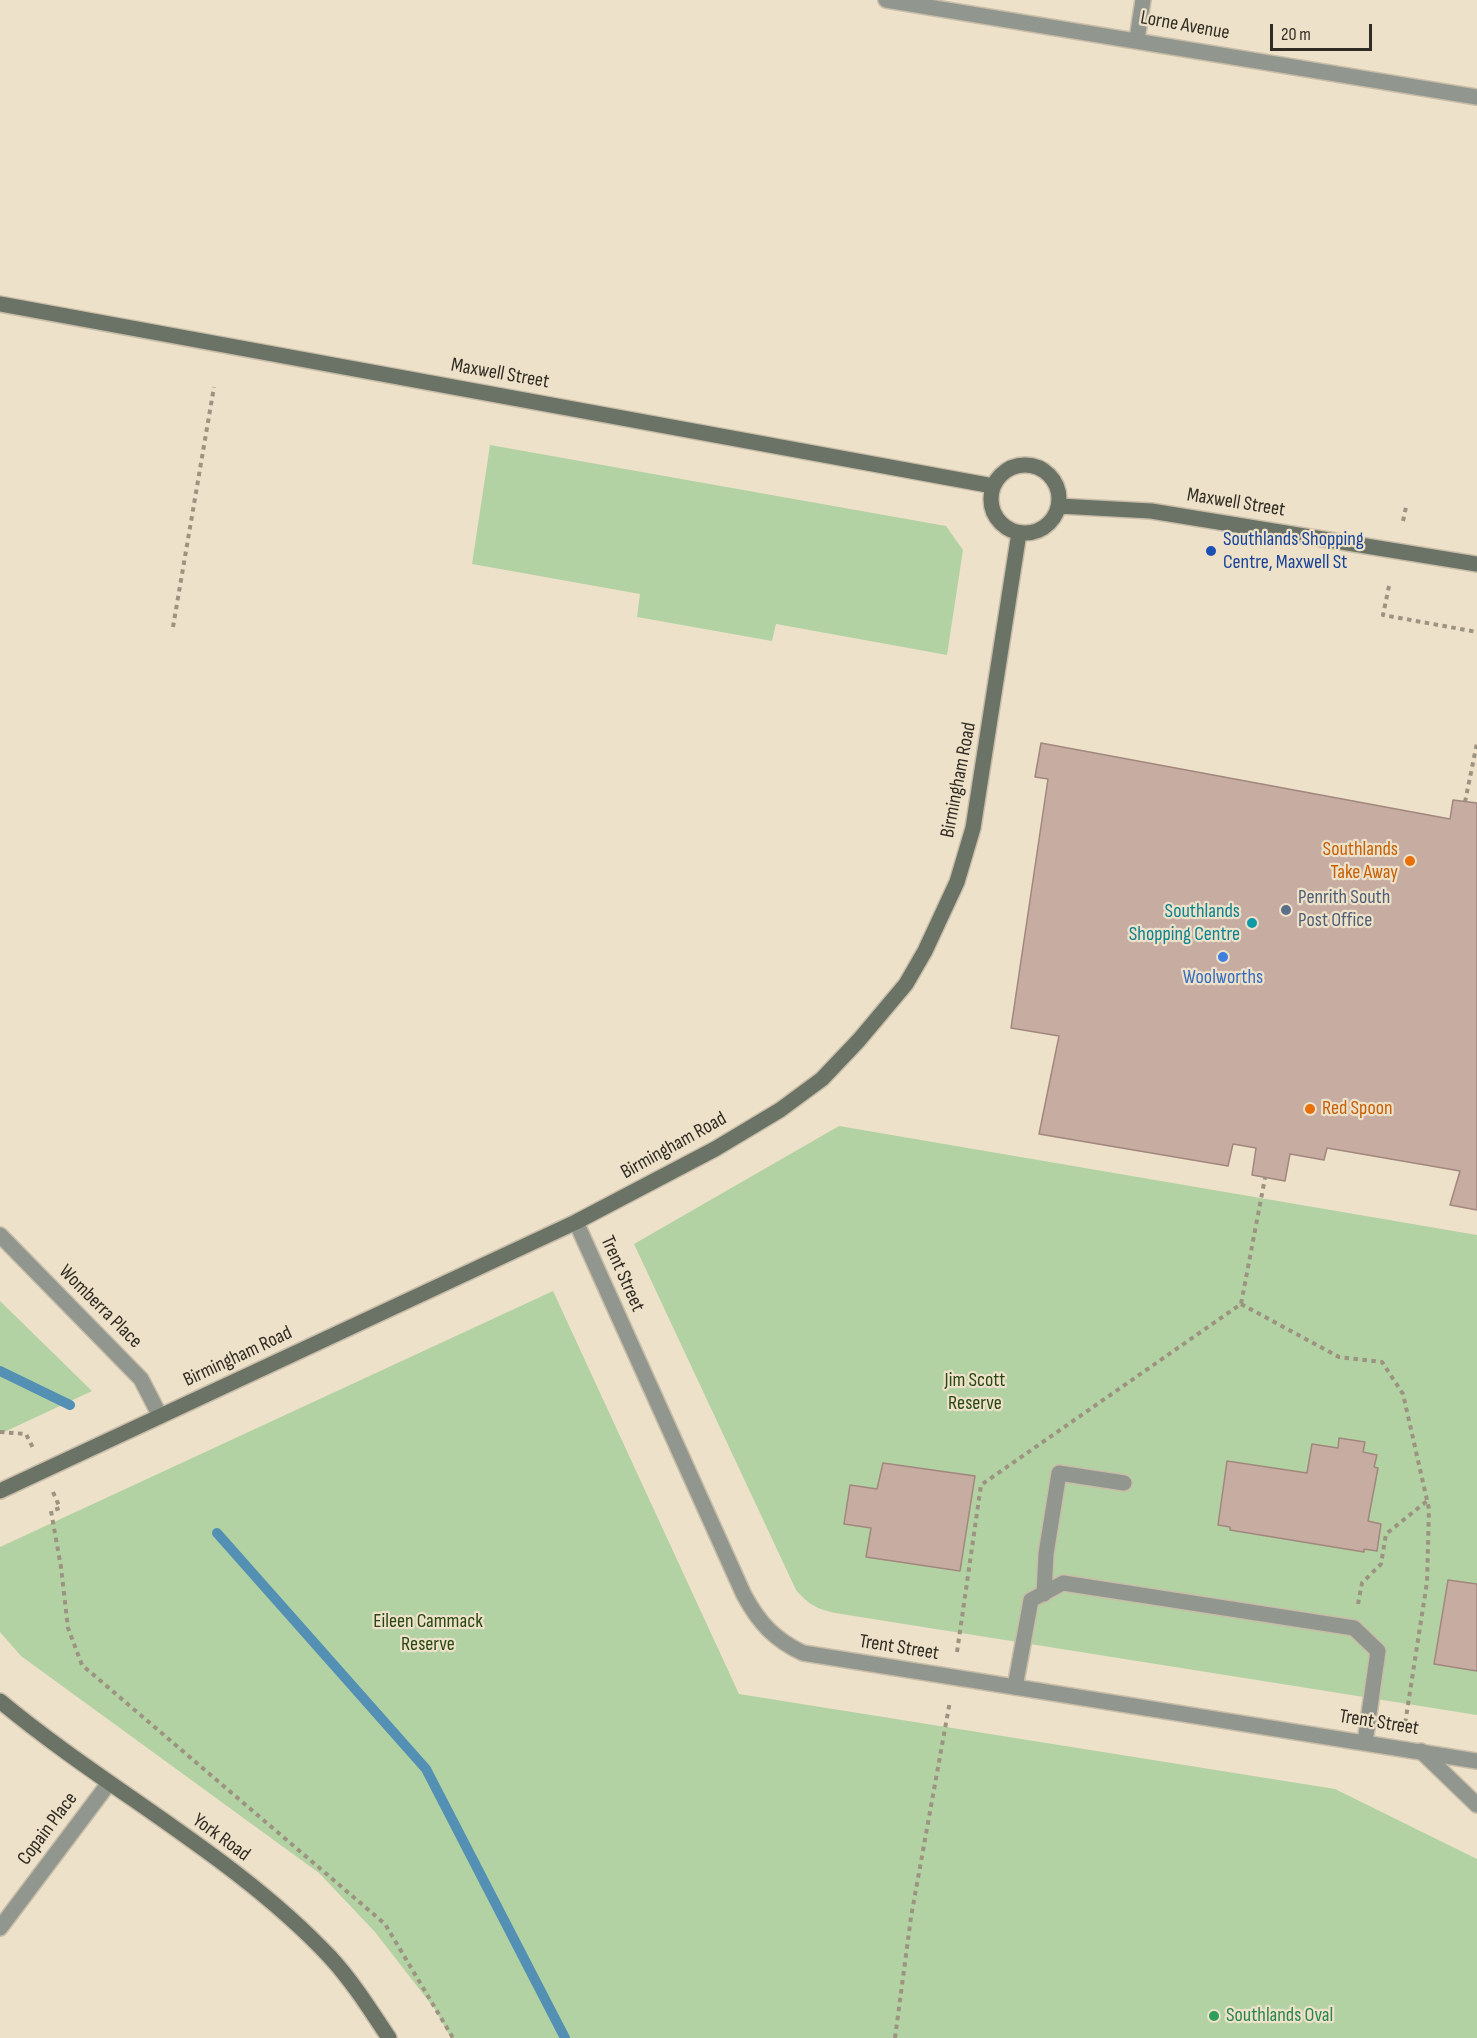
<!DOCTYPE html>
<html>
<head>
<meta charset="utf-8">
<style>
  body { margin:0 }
  #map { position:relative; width:1477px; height:2038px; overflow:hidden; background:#eee1c9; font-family:"Sofia Sans Condensed",sans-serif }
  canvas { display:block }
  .scale { position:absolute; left:1270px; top:24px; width:102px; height:27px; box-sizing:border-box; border:3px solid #312c23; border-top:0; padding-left:8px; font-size:18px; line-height:21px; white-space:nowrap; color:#312c23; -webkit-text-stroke:4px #eee1c9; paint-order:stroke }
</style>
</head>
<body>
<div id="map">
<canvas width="1477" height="2038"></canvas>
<div class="scale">20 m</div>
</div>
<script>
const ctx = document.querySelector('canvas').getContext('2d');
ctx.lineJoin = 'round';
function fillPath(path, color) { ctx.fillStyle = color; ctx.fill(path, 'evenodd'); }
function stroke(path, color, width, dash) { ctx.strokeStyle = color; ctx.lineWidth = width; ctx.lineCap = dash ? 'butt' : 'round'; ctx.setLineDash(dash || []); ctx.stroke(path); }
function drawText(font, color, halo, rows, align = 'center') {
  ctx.font = font + ' "Sofia Sans Condensed",sans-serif'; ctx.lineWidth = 4.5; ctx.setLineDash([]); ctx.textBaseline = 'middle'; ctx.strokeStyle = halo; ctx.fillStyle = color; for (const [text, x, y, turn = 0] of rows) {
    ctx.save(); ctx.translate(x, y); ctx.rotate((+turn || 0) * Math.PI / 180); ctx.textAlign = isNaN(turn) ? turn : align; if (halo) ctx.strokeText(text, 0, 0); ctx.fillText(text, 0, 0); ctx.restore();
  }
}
fillPath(new Path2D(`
  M 490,445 L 946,526 L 963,550 L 947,655 L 776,624 L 772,641 L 637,617 L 640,594 L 472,564 Z
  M 839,1126 L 1477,1235 L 1477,1715 L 835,1613 C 817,1609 808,1604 796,1590 L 634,1244 Z
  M 553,1291 L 739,1694 L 1335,1789 L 1477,1859 L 1477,2038 L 451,2038 L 434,2008 L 375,1932 L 319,1873 L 21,1656 L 0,1632 L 0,1547 Z
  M 0,1301 L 92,1391 L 0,1434 Z`), '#b3d2a3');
stroke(new Path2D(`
  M 0,1371 L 70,1405
  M 217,1533 L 426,1769 L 565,2038`), '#5490b4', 10);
const building = new Path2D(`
  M 1041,743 L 1450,819 L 1453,800 L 1477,803 L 1477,1210 L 1450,1205 L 1460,1171 L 1327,1148 L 1324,1160 L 1290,1154 L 1285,1181 L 1252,1175 L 1256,1148 L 1233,1144 L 1228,1166 L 1039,1134 L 1059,1036 L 1011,1028 L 1048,779 L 1035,777 Z
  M 1339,1438 L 1365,1442 L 1363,1452 L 1377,1455 L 1374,1467 L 1378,1468 L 1368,1521 L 1381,1524 L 1377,1551 L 1364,1549 L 1364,1552 L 1230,1530 L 1230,1527 L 1218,1525 L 1227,1461 L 1307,1473 L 1312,1444 L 1338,1448 Z
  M 883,1463 L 975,1476 L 960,1571 L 866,1557 L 871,1528 L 844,1524 L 850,1485 L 877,1489 Z
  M 1448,1580 L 1477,1584 L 1477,1671 L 1434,1664 Z`);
fillPath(building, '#c7aca2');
stroke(building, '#a1877d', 1.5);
const lane = new Path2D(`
  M 1044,1594 L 1046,1554 L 1059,1473 L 1124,1483
  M 1015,1687 L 1031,1600 L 1063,1583 L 1354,1628 L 1378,1651 L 1365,1742
  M 1421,1751 L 1477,1805`);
const street = new Path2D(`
  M 886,0 L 1477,97
  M 1137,39 L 1143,0
  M 576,1222 L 744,1595 C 759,1623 775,1640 803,1653 L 1477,1761
  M 0,1235 L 141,1379 L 160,1416
  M 0,1928 L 109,1783`);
const secondary = new Path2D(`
  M 0,304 L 993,486
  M991 499a34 34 0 1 1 68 0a34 34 0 1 1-68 0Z
  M 1059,506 L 1151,511 L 1477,564
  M 0,1491 L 576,1222 L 715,1149 L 780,1110 L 822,1079 L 859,1040 L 906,984 L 925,951 L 957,882 L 973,828 L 1019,533
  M 0,1701 C 107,1790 235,1856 330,1957 C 353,1982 371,2011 389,2038`);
stroke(lane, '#c8bda8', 18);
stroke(street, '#c8bda8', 18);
stroke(secondary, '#c8bda8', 18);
stroke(new Path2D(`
  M 1403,521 L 1406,507
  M 1389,586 L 1383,615 L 1477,632
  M 173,627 L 214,387
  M 1465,802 L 1477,743
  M 1241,1304 L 1339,1357 L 1382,1362 L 1403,1394 L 1429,1509 L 1427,1582 L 1405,1724
  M 0,1432 L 26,1434 L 34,1450
  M 53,1492 L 60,1508 L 51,1511 L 61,1567 L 68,1628 L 82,1665 L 385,1924 L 453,2038
  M 1358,1604 L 1362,1583 L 1381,1564 L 1386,1534 L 1427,1501
  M 957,1652 L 981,1485 L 1241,1304 L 1265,1178
  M 895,2038 L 911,1917 L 950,1701`), '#9c9381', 4, [4.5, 4.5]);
stroke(lane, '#91978e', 15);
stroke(street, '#91978e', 15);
stroke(secondary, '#6a7365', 15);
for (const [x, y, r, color] of [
  [1211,551,6,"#1a4fb4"],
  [1410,861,6,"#e8710a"],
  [1286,910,6,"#5c6f8a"],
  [1252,923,6,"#0f9aa8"],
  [1223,957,6,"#3f7fe0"],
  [1310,1109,6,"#e8710a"],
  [1214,2016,6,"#2e9e5b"]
]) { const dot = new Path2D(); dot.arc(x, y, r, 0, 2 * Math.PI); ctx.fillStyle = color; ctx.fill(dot); stroke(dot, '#eee1c9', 2); }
drawText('20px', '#312c23', '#eee1c9', [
  ["Lorne Avenue",1185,26,10],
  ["Maxwell Street",500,374,10],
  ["Maxwell Street",1236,503,9],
  ["Birmingham Road",959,780,-79],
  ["Birmingham Road",674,1146,-29],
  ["Trent Street",622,1274,66],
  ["Womberra Place",100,1307,45],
  ["Birmingham Road",238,1357,-25],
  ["Trent Street",899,1648,9],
  ["Trent Street",1379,1723,9],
  ["Copain Place",48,1829,-53],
  ["York Road",221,1838,36]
]);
drawText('20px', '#164399', '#eee1c9', [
  ["Southlands Shopping",1223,540],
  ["Centre, Maxwell St",1223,563]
], 'left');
drawText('20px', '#c56008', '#eee1c9', [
  ["Southlands",1398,850],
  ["Take Away",1398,873],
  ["Red Spoon",1322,1109,"left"]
], 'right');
drawText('20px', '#4e5e75', '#eee1c9', [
  ["Penrith South",1298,898],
  ["Post Office",1298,921]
], 'left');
drawText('20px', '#0d838f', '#eee1c9', [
  ["Southlands",1240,912],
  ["Shopping Centre",1240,935]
], 'right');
drawText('20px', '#366cbe', '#eee1c9', [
  ["Woolworths",1223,978]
]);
drawText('20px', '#274811', '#eee1c9', [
  ["Jim Scott",975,1381],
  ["Reserve",975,1404],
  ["Eileen Cammack",428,1622],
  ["Reserve",428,1645]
]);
drawText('20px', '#27864d', '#eee1c9', [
  ["Southlands Oval",1226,2016]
], 'left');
</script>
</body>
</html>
